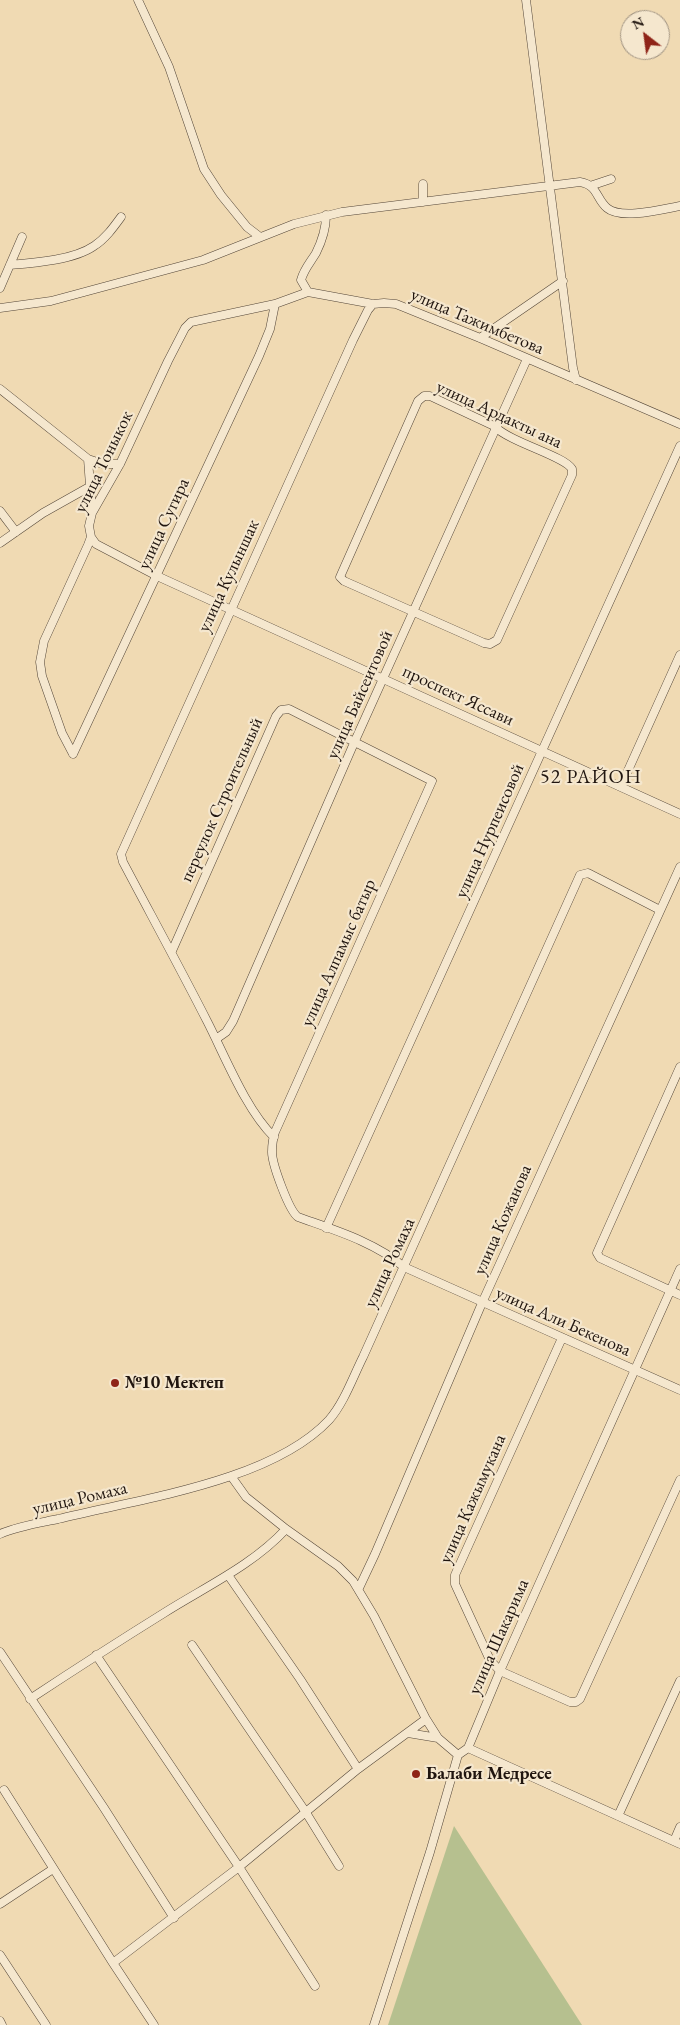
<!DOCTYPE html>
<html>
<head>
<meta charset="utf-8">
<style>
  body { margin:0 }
  #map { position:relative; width:680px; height:2025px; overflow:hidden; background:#f0dab3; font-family:"EB Garamond",serif }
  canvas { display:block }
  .north { position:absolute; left:620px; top:10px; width:50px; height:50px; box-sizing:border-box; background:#f5e7ce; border:1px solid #a09382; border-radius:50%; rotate:330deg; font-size:14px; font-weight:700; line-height:20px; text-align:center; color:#20150f }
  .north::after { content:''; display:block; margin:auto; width:18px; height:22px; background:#8f2418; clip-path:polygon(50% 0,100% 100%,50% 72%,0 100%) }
</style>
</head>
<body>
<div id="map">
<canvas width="680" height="2025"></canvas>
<div class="north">N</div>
</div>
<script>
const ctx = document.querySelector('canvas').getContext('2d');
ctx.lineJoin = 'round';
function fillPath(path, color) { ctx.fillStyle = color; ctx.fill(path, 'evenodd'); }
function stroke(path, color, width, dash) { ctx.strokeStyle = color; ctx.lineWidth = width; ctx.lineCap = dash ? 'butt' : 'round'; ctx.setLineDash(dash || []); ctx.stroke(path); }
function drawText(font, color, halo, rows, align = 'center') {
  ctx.font = font + ' "EB Garamond",serif'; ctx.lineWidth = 4.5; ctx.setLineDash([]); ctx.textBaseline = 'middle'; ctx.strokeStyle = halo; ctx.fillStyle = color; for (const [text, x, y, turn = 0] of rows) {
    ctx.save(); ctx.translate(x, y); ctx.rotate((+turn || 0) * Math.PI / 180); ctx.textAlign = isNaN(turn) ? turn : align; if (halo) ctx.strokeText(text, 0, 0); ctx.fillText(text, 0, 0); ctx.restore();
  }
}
fillPath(new Path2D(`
  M 454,1826 L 582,2025 L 388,2025 Z`), '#b6c08f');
const minor = new Path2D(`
  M 138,0 L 169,67 L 204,169 L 221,195 L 247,227 L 260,237
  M 526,0 L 573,368 L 576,380
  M 590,186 L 611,179
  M 423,202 L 423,184
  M 10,265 C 34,263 74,260 94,246 C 105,239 113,228 121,217
  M 0,288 L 22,237
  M 308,292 L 301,280 C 304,269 310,263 316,253 C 322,241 326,228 326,215
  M 0,308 L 51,301 L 203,260 L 294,224 L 342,212 L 580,182 C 598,185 596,199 607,208 C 621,220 663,209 680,206
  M 480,338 L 563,281
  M 0,389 L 88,459 L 103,464 L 120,464
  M 424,396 L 430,396 L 494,426 C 511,443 565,456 572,469 L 572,475 L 497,640 L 490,644 L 484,643 L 344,581 L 340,577 L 418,401 Z
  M 88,459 L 92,512
  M 0,511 L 16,532
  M 91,537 L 96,544 L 157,576 L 680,814
  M 0,543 L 43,513 L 91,486
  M 73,754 L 62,733 L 42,676 L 40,662 L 44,641 L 88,545 L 91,537 L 89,526 L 92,513 L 120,464 L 168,361 L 185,328 L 191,322 L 275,304 L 308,292 L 373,304 L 384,303 L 396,304 L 480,338 L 680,424
  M 73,754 L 259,356 L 270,329 L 275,304
  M 621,786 L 680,655
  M 172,951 L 276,716 L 281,710 L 289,709 L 432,781 L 275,1132 C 273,1138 272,1145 272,1152 C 272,1164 289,1211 298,1217 C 334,1230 375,1242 404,1267 L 680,1390
  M 216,1039 L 226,1032 L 233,1021 L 354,743 L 527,359
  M 680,1067 L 597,1253 L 600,1258 L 680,1295
  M 274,1137 C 246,1110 225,1056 207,1021 C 180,968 151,915 123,862 L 121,854 L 353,340 L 368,310 L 373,304
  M 326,1228 L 680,446
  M 562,1338 L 455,1575 L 455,1584 L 490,1660 L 500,1671 L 570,1702 L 576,1702 L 580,1699 L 680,1480
  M 231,1476 L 246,1497 L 286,1529 L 338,1566 L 353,1581 L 374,1616 L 426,1719 L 438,1738 L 458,1755
  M 0,1534 C 18,1526 39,1523 58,1519 C 138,1499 271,1482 329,1420 C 344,1403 353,1377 363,1357 L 580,875 L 588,873 L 660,910
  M 228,1575 L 300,1679 L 358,1769
  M 359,1588 L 375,1554 L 482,1303 L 680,867
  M 192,1645 L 305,1811 L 339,1866
  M 0,1652 L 104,1808 L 174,1918
  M 96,1655 L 239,1867 L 315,1986
  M 30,1699 C 74,1670 119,1641 164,1613 C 205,1587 253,1565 286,1529
  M 408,1733 L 438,1738
  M 468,1748 L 680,1844
  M 4,1790 L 113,1963 L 154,2025
  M 618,1816 L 680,1681
  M 674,1841 L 680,1827
  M 0,1904 L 53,1869
  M 0,1955 L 46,2025
  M 113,1963 L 239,1867 L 358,1769 L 426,1719
  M 0,2021 L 2,2025
  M 374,2025 L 430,1852 L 458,1755 L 468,1748 L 500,1671 L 680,1269`);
stroke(minor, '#544638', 9);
stroke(minor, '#f5e7ce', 8);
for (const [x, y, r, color] of [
  [115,1383,5,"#8f2418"],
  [416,1774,5,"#8f2418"]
]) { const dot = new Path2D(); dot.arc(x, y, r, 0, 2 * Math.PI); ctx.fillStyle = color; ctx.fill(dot); stroke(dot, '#f5e7ce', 2); }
drawText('18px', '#20150f', '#f5e7ce', [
  ["улица Тажимбетова",477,322,23],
  ["улица Ардакты ана",499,415,25],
  ["улица Тоныкок",104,462,-64],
  ["улица Сугира",164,524,-65],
  ["улица Кулыншак",229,576,-65],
  ["улица Байсеитовой",360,695,-66],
  ["проспект Яссави",458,696,25],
  ["переулок Строительный",222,800,-66],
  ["улица Нурпеисовой",490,831,-66],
  ["улица Алпамыс батыр",339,953,-66],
  ["улица Кожанова",503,1220,-66],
  ["улица Ромаха",390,1263,-65],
  ["улица Али Бекенова",563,1322,24],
  ["улица Ромаха",80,1499,-13],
  ["улица Кажымукана",473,1499,-66],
  ["улица Шакарима",499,1637,-66]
]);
drawText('bold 18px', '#20150f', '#f5e7ce', [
  ["№10 Мектеп",125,1383],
  ["Балаби Медресе",426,1774]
], 'left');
ctx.letterSpacing = '1px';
drawText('20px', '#20150f', '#f5e7ce', [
  ["52 РАЙОН",591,778]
]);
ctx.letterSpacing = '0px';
</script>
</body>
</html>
